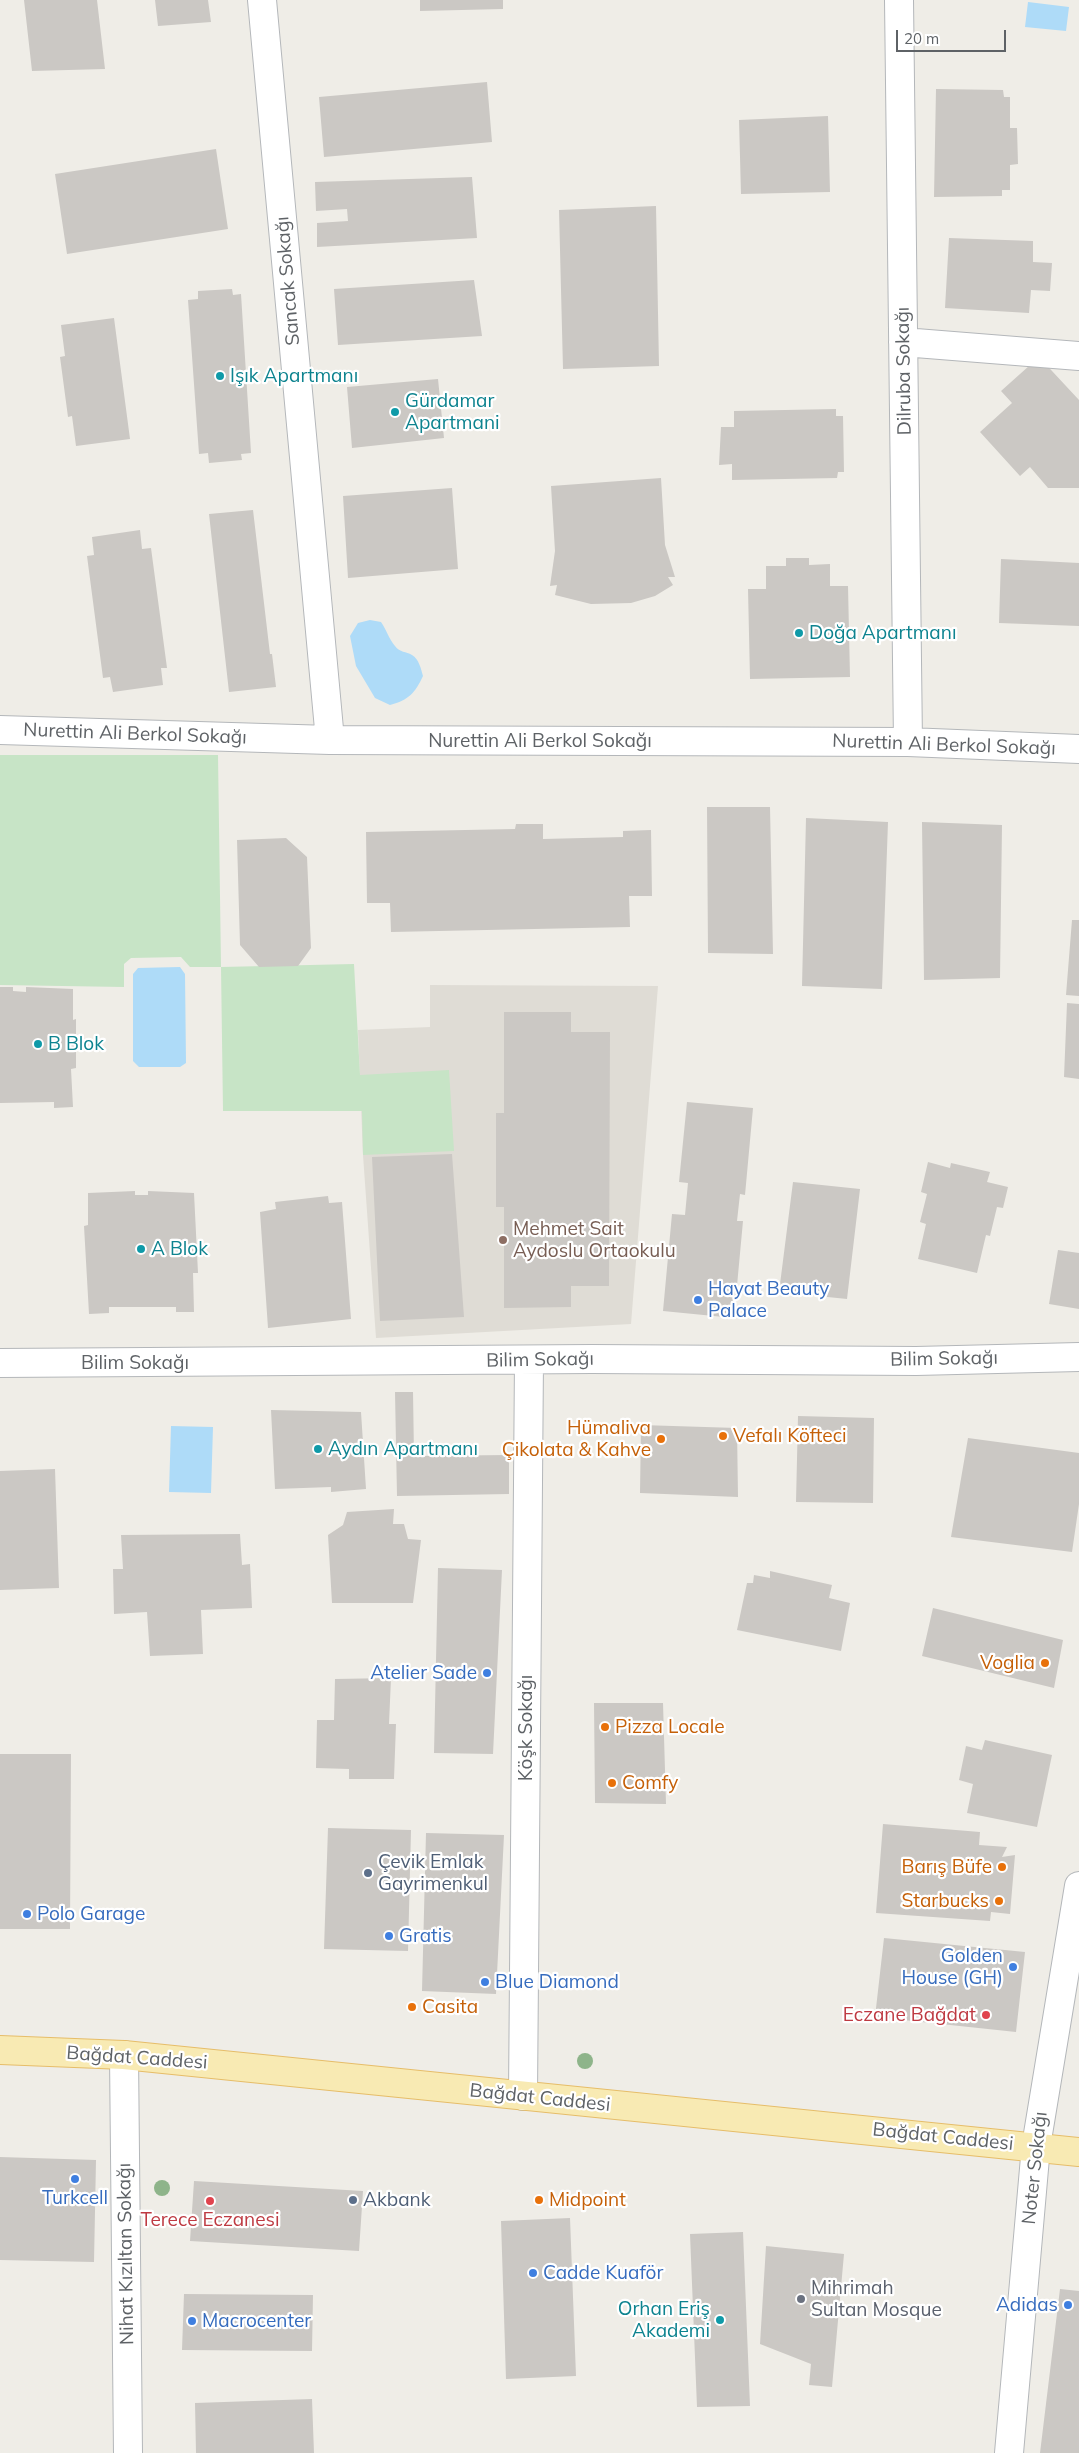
<!DOCTYPE html>
<html>
<head>
<meta charset="utf-8">
<style>
  body { margin:0 }
  #map { position:relative; width:1079px; height:2453px; overflow:hidden; background:#efede7; font-family:Mulish,sans-serif }
  canvas { display:block }
  .scale { position:absolute; left:896px; top:30px; width:110px; height:22px; box-sizing:border-box; border:2px solid #5e6266; border-top:0; padding-left:6px; font-size:15px; line-height:18px; white-space:nowrap; color:#5e6266; -webkit-text-stroke:4px #fff; paint-order:stroke }
</style>
</head>
<body>
<div id="map">
<canvas width="1079" height="2453"></canvas>
<div class="scale">20 m</div>
</div>
<script>
const ctx = document.querySelector('canvas').getContext('2d');
ctx.lineJoin = 'round';
function fillPath(path, color) { ctx.fillStyle = color; ctx.fill(path, 'evenodd'); }
function stroke(path, color, width, dash) { ctx.strokeStyle = color; ctx.lineWidth = width; ctx.lineCap = dash ? 'butt' : 'round'; ctx.setLineDash(dash || []); ctx.stroke(path); }
function drawText(font, color, halo, rows, align = 'center') {
  ctx.font = font + ' Mulish,sans-serif'; ctx.lineWidth = 4.5; ctx.setLineDash([]); ctx.textBaseline = 'middle'; ctx.strokeStyle = halo; ctx.fillStyle = color; for (const [text, x, y, turn = 0] of rows) {
    ctx.save(); ctx.translate(x, y); ctx.rotate((+turn || 0) * Math.PI / 180); ctx.textAlign = isNaN(turn) ? turn : align; if (halo) ctx.strokeText(text, 0, 0); ctx.fillText(text, 0, 0); ctx.restore();
  }
}
fillPath(new Path2D(`
  M 430,985 L 658,986 L 631,1324 L 376,1338 L 363,1155 L 358,1030 L 430,1027 Z`), '#dfdcd5');
fillPath(new Path2D(`
  M 0,755 L 218,755 L 221,967 L 354,964 L 360,1075 L 449,1070 L 454,1151 L 363,1155 L 362,1111 L 223,1111 L 221,967 L 190,967 L 181,957 L 131,958 L 124,964 L 124,987 L 0,985 Z`), '#c7e4c6');
fillPath(new Path2D(`
  M 1028,2 L 1069,7 L 1066,31 L 1025,27 Z
  M 370,620 L 381,622 C 386,629 389,639 395,646 C 400,653 406,651 412,655 C 419,659 421,669 423,676 C 415,693 409,700 390,705 L 375,698 L 356,666 L 350,636 L 358,623 Z
  M 180,967 L 185,974 L 186,1063 L 180,1067 L 139,1067 L 133,1061 L 133,974 L 138,968 Z
  M 171,1426 L 213,1427 L 211,1493 L 169,1492 Z`), '#aedbf8');
fillPath(new Path2D(`
  M 24,0 L 97,0 L 105,69 L 32,71 Z
  M 155,0 L 208,0 L 211,22 L 158,26 Z
  M 420,0 L 503,0 L 503,9 L 420,11 Z
  M 487,82 L 492,142 L 324,157 L 319,97 Z
  M 936,89 L 1003,90 L 1004,97 L 1010,97 L 1010,128 L 1017,128 L 1018,164 L 1010,165 L 1010,190 L 1002,190 L 1002,196 L 934,197 Z
  M 828,116 L 830,192 L 741,194 L 739,120 Z
  M 216,149 L 228,229 L 67,254 L 55,174 Z
  M 472,177 L 477,238 L 317,247 L 317,223 L 348,221 L 347,209 L 316,211 L 315,182 Z
  M 656,206 L 659,366 L 563,369 L 559,210 Z
  M 949,238 L 1033,241 L 1033,262 L 1052,263 L 1050,291 L 1031,290 L 1029,313 L 945,308 Z
  M 474,280 L 482,336 L 338,345 L 334,289 Z
  M 232,289 L 233,295 L 241,294 L 251,453 L 241,454 L 242,460 L 209,463 L 208,453 L 199,454 L 188,300 L 198,299 L 198,291 Z
  M 114,318 L 130,439 L 76,446 L 72,416 L 68,417 L 60,357 L 65,356 L 61,325 Z
  M 1039,357 L 1079,400 L 1079,488 L 1048,488 L 1030,467 L 1020,476 L 980,432 L 1012,403 L 1001,391 Z
  M 438,379 L 444,438 L 352,448 L 347,387 Z
  M 836,409 L 836,416 L 843,416 L 844,472 L 838,472 L 837,478 L 732,480 L 732,464 L 719,465 L 721,427 L 734,427 L 734,411 Z
  M 661,478 L 665,545 L 675,577 L 668,577 L 673,585 L 655,596 L 631,603 L 591,604 L 555,595 L 557,585 L 550,586 L 555,551 L 551,486 Z
  M 452,488 L 458,569 L 348,578 L 343,496 Z
  M 253,510 L 270,654 L 272,654 L 276,687 L 229,692 L 209,514 Z
  M 140,530 L 142,549 L 151,548 L 167,668 L 161,668 L 163,685 L 113,692 L 110,677 L 103,678 L 87,556 L 94,555 L 92,537 Z
  M 786,558 L 809,558 L 809,565 L 830,564 L 830,586 L 848,586 L 850,677 L 750,679 L 748,589 L 766,589 L 766,566 L 786,566 Z
  M 1001,559 L 1079,563 L 1079,626 L 999,623 Z
  M 707,807 L 770,807 L 773,954 L 708,953 Z
  M 806,818 L 888,822 L 882,989 L 802,986 Z
  M 922,822 L 1002,825 L 1000,978 L 924,980 Z
  M 516,824 L 543,824 L 543,839 L 623,837 L 623,831 L 651,830 L 652,896 L 629,896 L 630,927 L 391,932 L 390,903 L 367,903 L 366,832 L 515,829 Z
  M 286,838 L 307,857 L 311,948 L 298,966 L 259,967 L 240,945 L 237,840 Z
  M 1072,920 L 1079,920 L 1079,996 L 1066,995 Z
  M 0,987 L 13,987 L 13,991 L 26,992 L 26,987 L 73,989 L 73,1020 L 76,1019 L 76,1068 L 71,1069 L 73,1107 L 54,1108 L 54,1102 L 0,1103 Z
  M 1067,1003 L 1079,1004 L 1079,1079 L 1064,1077 Z
  M 504,1012 L 571,1012 L 571,1032 L 610,1032 L 609,1286 L 571,1286 L 571,1307 L 504,1308 L 504,1207 L 496,1207 L 496,1113 L 504,1113 Z
  M 687,1102 L 753,1108 L 745,1195 L 740,1194 L 737,1221 L 743,1221 L 734,1318 L 663,1311 L 672,1214 L 685,1215 L 688,1183 L 679,1182 Z
  M 452,1154 L 464,1317 L 380,1321 L 372,1157 Z
  M 928,1162 L 950,1168 L 951,1163 L 990,1172 L 987,1182 L 1008,1187 L 1003,1208 L 997,1207 L 990,1236 L 986,1235 L 977,1273 L 918,1259 L 926,1224 L 920,1222 L 927,1194 L 921,1192 Z
  M 793,1182 L 860,1189 L 847,1299 L 779,1292 Z
  M 135,1191 L 135,1195 L 148,1195 L 148,1191 L 194,1193 L 198,1273 L 193,1273 L 194,1312 L 176,1312 L 176,1307 L 109,1307 L 109,1313 L 89,1314 L 84,1226 L 88,1225 L 88,1193 Z
  M 328,1196 L 329,1203 L 342,1202 L 351,1319 L 268,1328 L 260,1212 L 276,1209 L 275,1202 Z
  M 1058,1250 L 1079,1253 L 1079,1309 L 1049,1304 Z
  M 395,1392 L 413,1392 L 414,1456 L 509,1455 L 509,1494 L 397,1496 Z
  M 271,1410 L 361,1412 L 366,1489 L 331,1492 L 331,1487 L 275,1489 Z
  M 798,1416 L 874,1418 L 873,1503 L 796,1502 Z
  M 641,1425 L 737,1428 L 738,1497 L 640,1493 Z
  M 968,1438 L 1079,1453 L 1079,1504 L 1072,1552 L 951,1537 Z
  M 55,1469 L 59,1588 L 0,1590 L 0,1471 Z
  M 394,1509 L 393,1524 L 404,1524 L 408,1539 L 421,1540 L 413,1603 L 332,1603 L 328,1535 L 343,1525 L 347,1512 Z
  M 240,1534 L 242,1565 L 250,1564 L 252,1608 L 201,1610 L 203,1654 L 150,1656 L 147,1612 L 114,1614 L 113,1569 L 123,1569 L 121,1535 Z
  M 438,1568 L 502,1570 L 493,1754 L 434,1753 Z
  M 770,1571 L 832,1585 L 829,1598 L 850,1603 L 841,1651 L 737,1630 L 747,1583 L 753,1583 L 754,1575 L 770,1578 Z
  M 933,1608 L 1063,1640 L 1054,1688 L 922,1656 Z
  M 391,1678 L 389,1724 L 396,1724 L 394,1779 L 349,1779 L 349,1769 L 316,1768 L 317,1720 L 334,1720 L 335,1679 Z
  M 594,1703 L 663,1703 L 666,1804 L 595,1803 Z
  M 985,1740 L 1052,1755 L 1037,1827 L 967,1813 L 973,1784 L 959,1780 L 966,1746 L 982,1750 Z
  M 0,1754 L 71,1754 L 70,1929 L 0,1929 Z
  M 883,1824 L 980,1832 L 979,1845 L 1007,1847 L 1002,1857 L 1015,1855 L 1010,1914 L 991,1912 L 990,1921 L 876,1913 Z
  M 328,1828 L 411,1830 L 408,1951 L 324,1949 Z
  M 426,1833 L 504,1835 L 496,1994 L 422,1991 Z
  M 884,1938 L 1025,1952 L 1016,2032 L 875,2017 Z
  M 0,2157 L 96,2160 L 94,2262 L 0,2260 Z
  M 194,2181 L 363,2191 L 359,2251 L 190,2241 Z
  M 570,2218 L 576,2376 L 506,2379 L 501,2221 Z
  M 743,2232 L 750,2406 L 697,2407 L 690,2234 Z
  M 766,2246 L 844,2254 L 832,2387 L 809,2385 L 811,2364 L 760,2344 Z
  M 1060,2289 L 1079,2291 L 1079,2453 L 1040,2453 Z
  M 184,2294 L 313,2295 L 312,2351 L 182,2350 Z
  M 312,2399 L 314,2453 L 196,2453 L 195,2403 Z`), '#cbc8c4');
const minor = new Path2D(`
  M 262,0 L 330,740
  M 899,0 L 908,742
  M 903,342 L 1079,356
  M 0,730 L 330,740 L 908,742 L 1079,749
  M 0,1363 L 592,1359 L 916,1361 L 1079,1357
  M 124,2055 L 128,2453
  M 523,2096 L 529,1360
  M 1009,2453 L 1036,2146 L 1079,1886`);
const major = new Path2D(`
  M 0,2050 L 124,2055 L 1079,2152`);
stroke(minor, '#b4b7ba', 30);
stroke(major, '#e6bd69', 30);
stroke(minor, '#fff', 28);
stroke(major, '#f8eab3', 28);
ctx.fillStyle = '#8eb48a';
for (const [x, y] of [
  [585,2061],
  [162,2188]
]) { ctx.beginPath(); ctx.arc(x, y, 8, 0, 2 * Math.PI); ctx.fill(); }
for (const [x, y, r, color] of [
  [220,376,5,"#0f9aa8"],
  [395,412,5,"#0f9aa8"],
  [799,633,5,"#0f9aa8"],
  [38,1044,5,"#0f9aa8"],
  [503,1240,5,"#8d6e63"],
  [141,1249,5,"#0f9aa8"],
  [698,1300,5,"#3f7fe0"],
  [723,1436,5,"#e8710a"],
  [661,1439,5,"#e8710a"],
  [318,1449,5,"#0f9aa8"],
  [1045,1663,5,"#e8710a"],
  [487,1673,5,"#3f7fe0"],
  [605,1727,5,"#e8710a"],
  [612,1783,5,"#e8710a"],
  [1002,1867,5,"#e8710a"],
  [368,1873,5,"#5c6f8a"],
  [999,1901,5,"#e8710a"],
  [27,1914,5,"#3f7fe0"],
  [389,1936,5,"#3f7fe0"],
  [1013,1967,5,"#3f7fe0"],
  [485,1982,5,"#3f7fe0"],
  [412,2007,5,"#e8710a"],
  [986,2015,5,"#e0444e"],
  [75,2179,5,"#3f7fe0"],
  [353,2200,5,"#5c6f8a"],
  [539,2200,5,"#e8710a"],
  [210,2201,5,"#e0444e"],
  [533,2273,5,"#3f7fe0"],
  [801,2299,5,"#6b7280"],
  [1068,2305,5,"#3f7fe0"],
  [720,2320,5,"#0f9aa8"],
  [192,2321,5,"#3f7fe0"]
]) { const dot = new Path2D(); dot.arc(x, y, r, 0, 2 * Math.PI); ctx.fillStyle = color; ctx.fill(dot); stroke(dot, '#fff', 2); }
drawText('19px', '#5e6266', '#fff', [
  ["Sancak Sokağı",288,281,-95],
  ["Dilruba Sokağı",904,371,-91],
  ["Nurettin Ali Berkol Sokağı",135,734,2],
  ["Nurettin Ali Berkol Sokağı",540,741],
  ["Nurettin Ali Berkol Sokağı",944,745,2],
  ["Bilim Sokağı",944,1359,-1],
  ["Bilim Sokağı",540,1360,-1],
  ["Bilim Sokağı",135,1363],
  ["Köşk Sokağı",526,1728,-90],
  ["Bağdat Caddesi",137,2058,4],
  ["Bağdat Caddesi",540,2098,6],
  ["Bağdat Caddesi",943,2137,6],
  ["Noter Sokağı",1035,2168,-84],
  ["Nihat Kızıltan Sokağı",126,2254,-91]
]);
drawText('19px', '#0d838f', '#fff', [
  ["Işık Apartmanı",230,376],
  ["Gürdamar",405,401],
  ["Apartmani",405,423],
  ["Doğa Apartmanı",809,633],
  ["B Blok",48,1044],
  ["A Blok",151,1249],
  ["Aydın Apartmanı",328,1449],
  ["Orhan Eriş",710,2309,"right"],
  ["Akademi",710,2331,"right"]
], 'left');
drawText('19px', '#785e54', '#fff', [
  ["Mehmet Sait",513,1229],
  ["Aydoslu Ortaokulu",513,1251]
], 'left');
drawText('19px', '#366cbe', '#fff', [
  ["Hayat Beauty",708,1289],
  ["Palace",708,1311],
  ["Atelier Sade",477,1673,"right"],
  ["Polo Garage",37,1914],
  ["Gratis",399,1936],
  ["Golden",1003,1956,"right"],
  ["House (GH)",1003,1978,"right"],
  ["Blue Diamond",495,1982],
  ["Turkcell",75,2198,"center"],
  ["Cadde Kuaför",543,2273],
  ["Adidas",1058,2305,"right"],
  ["Macrocenter",202,2321]
], 'left');
drawText('19px', '#c56008', '#fff', [
  ["Hümaliva",651,1428,"right"],
  ["Çikolata & Kahve",651,1450,"right"],
  ["Vefalı Köfteci",733,1436],
  ["Voglia",1035,1663,"right"],
  ["Pizza Locale",615,1727],
  ["Comfy",622,1783],
  ["Barış Büfe",992,1867,"right"],
  ["Starbucks",989,1901,"right"],
  ["Casita",422,2007],
  ["Midpoint",549,2200]
], 'left');
drawText('19px', '#4e5e75', '#fff', [
  ["Çevik Emlak",378,1862],
  ["Gayrimenkul",378,1884],
  ["Akbank",363,2200]
], 'left');
drawText('19px', '#be3a42', '#fff', [
  ["Eczane Bağdat",976,2015],
  ["Terece Eczanesi",210,2220,"center"]
], 'right');
drawText('19px', '#5b616d', '#fff', [
  ["Mihrimah",811,2288],
  ["Sultan Mosque",811,2310]
], 'left');
</script>
</body>
</html>
